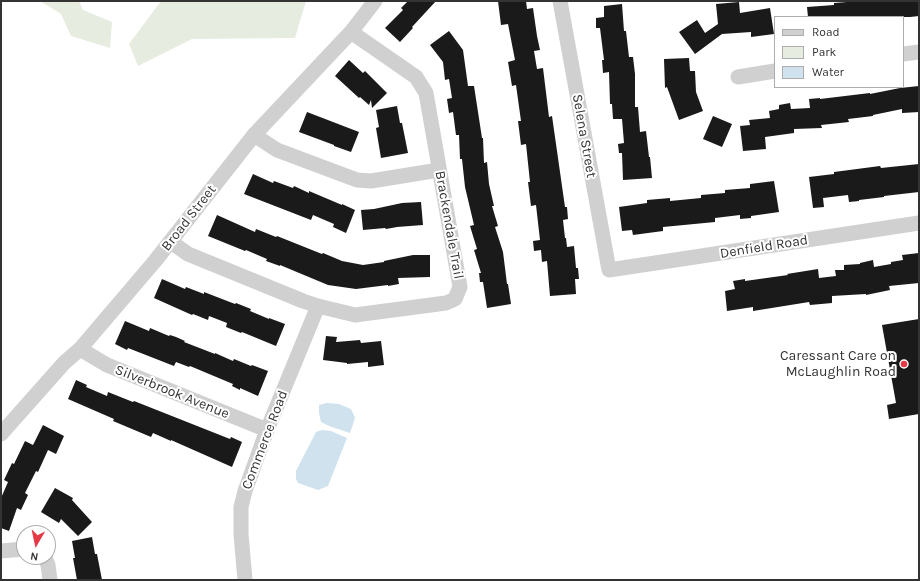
<!DOCTYPE html>
<html>
<head>
<meta charset="utf-8">
<style>
  body { margin:0 }
  #map { position:relative; width:920px; height:581px; overflow:hidden; background:#fff; font-family:Karla,sans-serif }
  canvas { display:block }
  .frame { position:absolute; inset:0; border:2px solid #333; pointer-events:none }
  .legend { position:absolute; left:774px; top:16px; width:130px; height:72px; box-sizing:border-box; background:#fff; border:1px solid #adadad; margin:0; padding:5px 7px; list-style:none; font-size:12px; color:#333 }
  .legend li { display:flex; align-items:center; gap:8px; height:20px }
  .legend b { width:20px; border:1px solid #adadad }
  .north { position:absolute; left:16px; top:525px; width:40px; height:40px; box-sizing:border-box; background:#fff; border:1px solid #adadad; border-radius:50%; rotate:189deg; font-size:11px; font-weight:700; line-height:16px; text-align:center; color:#333 }
  .north::after { content:''; display:block; margin:auto; width:14px; height:18px; background:#e63946; clip-path:polygon(50% 0,100% 100%,50% 72%,0 100%) }
</style>
</head>
<body>
<div id="map">
<canvas width="920" height="581"></canvas>
<div class="frame"></div>
<ul class="legend">
<li><b style="height:5px;background:#d0d0d0"></b>Road</li>
<li><b style="height:11px;background:#e6ecdf"></b>Park</li>
<li><b style="height:11px;background:#cfe2ee"></b>Water</li>
</ul>
<div class="north">N</div>
</div>
<script>
const ctx = document.querySelector('canvas').getContext('2d');
ctx.lineJoin = 'round';
function fillPath(path, color) { ctx.fillStyle = color; ctx.fill(path, 'evenodd'); }
function stroke(path, color, width, dash) { ctx.strokeStyle = color; ctx.lineWidth = width; ctx.lineCap = dash ? 'butt' : 'round'; ctx.setLineDash(dash || []); ctx.stroke(path); }
function drawText(font, color, halo, rows, align = 'center') {
  ctx.font = font + ' Karla,sans-serif'; ctx.lineWidth = 4; ctx.setLineDash([]); ctx.textBaseline = 'middle'; ctx.strokeStyle = halo; ctx.fillStyle = color; for (const [text, x, y, turn = 0] of rows) {
    ctx.save(); ctx.translate(x, y); ctx.rotate((+turn || 0) * Math.PI / 180); ctx.textAlign = isNaN(turn) ? turn : align; if (halo) ctx.strokeText(text, 0, 0); ctx.fillText(text, 0, 0); ctx.restore();
  }
}
fillPath(new Path2D(`
  M 40,1 L 79,1 L 83,10 L 112,22 L 110,48 L 71,36 L 61,14 Z
  M 161,1 L 306,1 L 295,38 L 192,39 L 138,66 L 129,44 Z`), '#e6ecdf');
fillPath(new Path2D(`
  M 327,403 L 339,404 L 351,409 L 355,418 L 350,433 L 329,426 L 321,422 L 319,413 L 319,405 Z
  M 322,430 L 331,431 L 347,438 L 328,486 L 318,490 L 298,483 L 296,479 L 296,471 L 316,432 Z`), '#cfe2ee');
fillPath(new Path2D(`
  M 408,1 L 436,1 L 412,27 L 413,28 L 400,42 L 385,28 L 403,10 L 401,8 Z
  M 498,1 L 526,1 L 527,9 L 533,8 L 537,36 L 540,50 L 534,51 L 537,69 L 543,68 L 549,117 L 552,116 L 565,207 L 567,207 L 568,219 L 563,220 L 565,238 L 566,238 L 567,247 L 574,246 L 576,268 L 578,268 L 579,279 L 575,279 L 576,294 L 550,296 L 547,261 L 542,262 L 541,250 L 534,251 L 533,241 L 540,240 L 536,205 L 531,206 L 528,182 L 530,182 L 526,144 L 521,145 L 518,121 L 521,121 L 516,85 L 512,86 L 508,62 L 515,60 L 508,24 L 501,25 Z
  M 860,1 L 919,1 L 919,16 L 910,17 L 808,17 L 807,7 L 834,5 L 834,3 Z
  M 739,2 L 740,13 L 770,8 L 774,34 L 751,37 L 751,32 L 722,34 L 695,54 L 679,32 L 697,20 L 705,33 L 718,24 L 716,4 Z
  M 622,4 L 624,31 L 626,31 L 629,57 L 633,57 L 635,74 L 635,107 L 638,107 L 640,132 L 646,131 L 649,157 L 650,157 L 652,178 L 623,180 L 622,153 L 619,153 L 618,144 L 624,143 L 622,119 L 613,119 L 612,104 L 610,104 L 609,72 L 603,73 L 602,60 L 604,60 L 600,28 L 596,28 L 596,18 L 604,17 L 604,6 Z
  M 449,31 L 463,50 L 468,86 L 474,86 L 482,138 L 483,138 L 484,163 L 487,162 L 489,184 L 494,206 L 492,206 L 498,226 L 495,227 L 503,252 L 507,284 L 508,284 L 511,304 L 487,308 L 483,282 L 480,282 L 479,273 L 481,273 L 474,250 L 477,249 L 470,226 L 474,225 L 465,187 L 462,159 L 460,159 L 459,135 L 456,135 L 453,112 L 449,113 L 447,99 L 452,98 L 449,79 L 445,80 L 443,62 L 430,45 Z
  M 689,58 L 690,71 L 695,71 L 696,92 L 703,111 L 679,120 L 667,87 L 665,88 L 664,59 Z
  M 349,60 L 363,73 L 365,71 L 387,93 L 372,108 L 371,100 L 369,105 L 360,97 L 359,98 L 335,76 Z
  M 919,86 L 919,112 L 902,113 L 902,109 L 873,115 L 873,116 L 848,119 L 849,122 L 821,125 L 822,128 L 794,129 L 794,133 L 765,137 L 766,149 L 743,151 L 740,126 L 750,125 L 749,120 L 770,118 L 769,111 L 779,109 L 779,105 L 790,103 L 791,109 L 810,108 L 809,99 L 820,98 L 820,99 L 870,93 L 870,94 L 900,88 Z
  M 397,106 L 400,123 L 402,123 L 408,153 L 381,158 L 376,128 L 379,127 L 376,110 Z
  M 307,112 L 359,132 L 351,152 L 334,146 L 334,145 L 299,132 Z
  M 713,116 L 732,124 L 722,147 L 703,139 Z
  M 919,164 L 919,192 L 884,196 L 884,197 L 859,200 L 859,201 L 849,202 L 848,195 L 823,198 L 824,207 L 813,208 L 809,177 L 834,174 L 834,172 L 880,166 L 881,168 Z
  M 253,174 L 273,183 L 274,181 L 293,188 L 294,186 L 309,193 L 309,191 L 342,205 L 342,204 L 355,210 L 346,233 L 333,227 L 334,224 L 313,215 L 311,220 L 244,194 Z
  M 774,181 L 779,212 L 751,216 L 751,218 L 740,219 L 740,215 L 715,218 L 715,222 L 663,227 L 663,231 L 633,235 L 632,230 L 622,231 L 619,207 L 647,203 L 647,200 L 670,198 L 670,201 L 701,198 L 701,195 L 725,193 L 725,190 L 750,188 L 750,184 Z
  M 421,202 L 423,225 L 397,227 L 386,229 L 385,228 L 363,230 L 361,210 L 374,209 L 402,203 Z
  M 217,215 L 255,232 L 256,229 L 276,237 L 277,236 L 322,254 L 323,253 L 342,261 L 363,265 L 384,262 L 384,261 L 413,255 L 430,255 L 430,277 L 398,278 L 399,284 L 388,286 L 388,285 L 356,289 L 328,285 L 280,265 L 280,266 L 266,261 L 267,259 L 246,250 L 245,251 L 208,236 Z
  M 919,253 L 919,283 L 889,286 L 890,290 L 866,295 L 866,294 L 832,296 L 832,303 L 810,305 L 809,302 L 753,311 L 753,307 L 727,311 L 725,291 L 735,289 L 733,281 L 745,279 L 745,281 L 788,275 L 787,274 L 818,269 L 819,278 L 836,276 L 835,270 L 844,270 L 844,265 L 860,264 L 860,263 L 873,260 L 874,267 L 891,264 L 891,262 L 903,260 L 902,255 Z
  M 162,279 L 185,289 L 186,287 L 204,294 L 204,292 L 235,304 L 236,303 L 251,309 L 250,311 L 269,319 L 269,318 L 285,324 L 276,346 L 242,332 L 241,333 L 226,327 L 227,323 L 209,316 L 208,320 L 193,314 L 192,315 L 154,298 Z
  M 919,319 L 919,414 L 889,419 L 887,405 L 896,403 L 882,325 Z
  M 125,321 L 149,331 L 150,328 L 169,336 L 170,335 L 176,337 L 185,341 L 184,342 L 215,354 L 215,353 L 233,361 L 234,359 L 251,366 L 252,365 L 268,371 L 258,396 L 240,388 L 240,390 L 232,386 L 233,384 L 190,366 L 189,367 L 176,362 L 174,366 L 128,348 L 127,350 L 115,344 Z
  M 326,336 L 337,337 L 336,342 L 360,340 L 361,343 L 381,341 L 384,365 L 368,367 L 368,362 L 347,364 L 347,363 L 323,360 Z
  M 76,380 L 87,385 L 86,387 L 107,396 L 108,392 L 133,402 L 134,401 L 230,439 L 231,437 L 242,442 L 232,467 L 171,440 L 171,441 L 153,433 L 151,437 L 113,421 L 114,419 L 68,399 Z
  M 43,425 L 64,436 L 56,454 L 48,450 L 38,472 L 36,471 L 25,493 L 28,495 L 21,510 L 17,508 L 9,531 L 1,528 L 1,498 L 8,482 L 4,480 L 12,463 L 14,464 L 25,441 L 33,445 Z
  M 55,488 L 73,498 L 72,500 L 92,522 L 78,536 L 61,519 L 59,523 L 41,512 Z
  M 92,537 L 95,554 L 97,554 L 102,580 L 77,580 L 73,558 L 75,558 L 72,541 Z`), '#1a1a1a');
stroke(new Path2D(`
  M 560,1 L 609,270 L 919,223
  M 903,54 L 919,52
  M 738,77 L 775,71
  M 254,135 L 277,150 L 357,180 L 371,181 L 439,170
  M 171,242 L 188,254 L 303,301 L 318,306 L 355,315 L 446,303 L 455,299 L 460,287 L 426,93 L 416,77 L 351,32
  M 80,349 L 107,365 L 267,430
  M 1,434 L 64,363 L 80,349 L 155,261 L 254,135 L 351,32 L 375,1
  M 1,551 L 24,549
  M 44,557 L 45,558 L 48,565 L 50,580
  M 245,580 L 241,534 L 241,507 L 245,491 L 267,430 L 318,306`), '#d0d0d0', 15);
for (const [x, y, r, color] of [
  [904,364,4,"#e63946"]
]) { const dot = new Path2D(); dot.arc(x, y, r, 0, 2 * Math.PI); ctx.fillStyle = color; ctx.fill(dot); stroke(dot, '#fff', 1.5); }
drawText('14px', '#333', '#fff', [
  ["Selena Street",584,136,80],
  ["Broad Street",189,218,-52],
  ["Brackendale Trail",449,225,80],
  ["Denfield Road",764,247,-9],
  ["Silverbrook Avenue",172,392,22],
  ["Commerce Road",265,440,-69]
]);
drawText('14px', '#333', '#fff', [
  ["Caressant Care on",896,356],
  ["McLaughlin Road",896,372]
], 'right');
</script>
</body>
</html>
